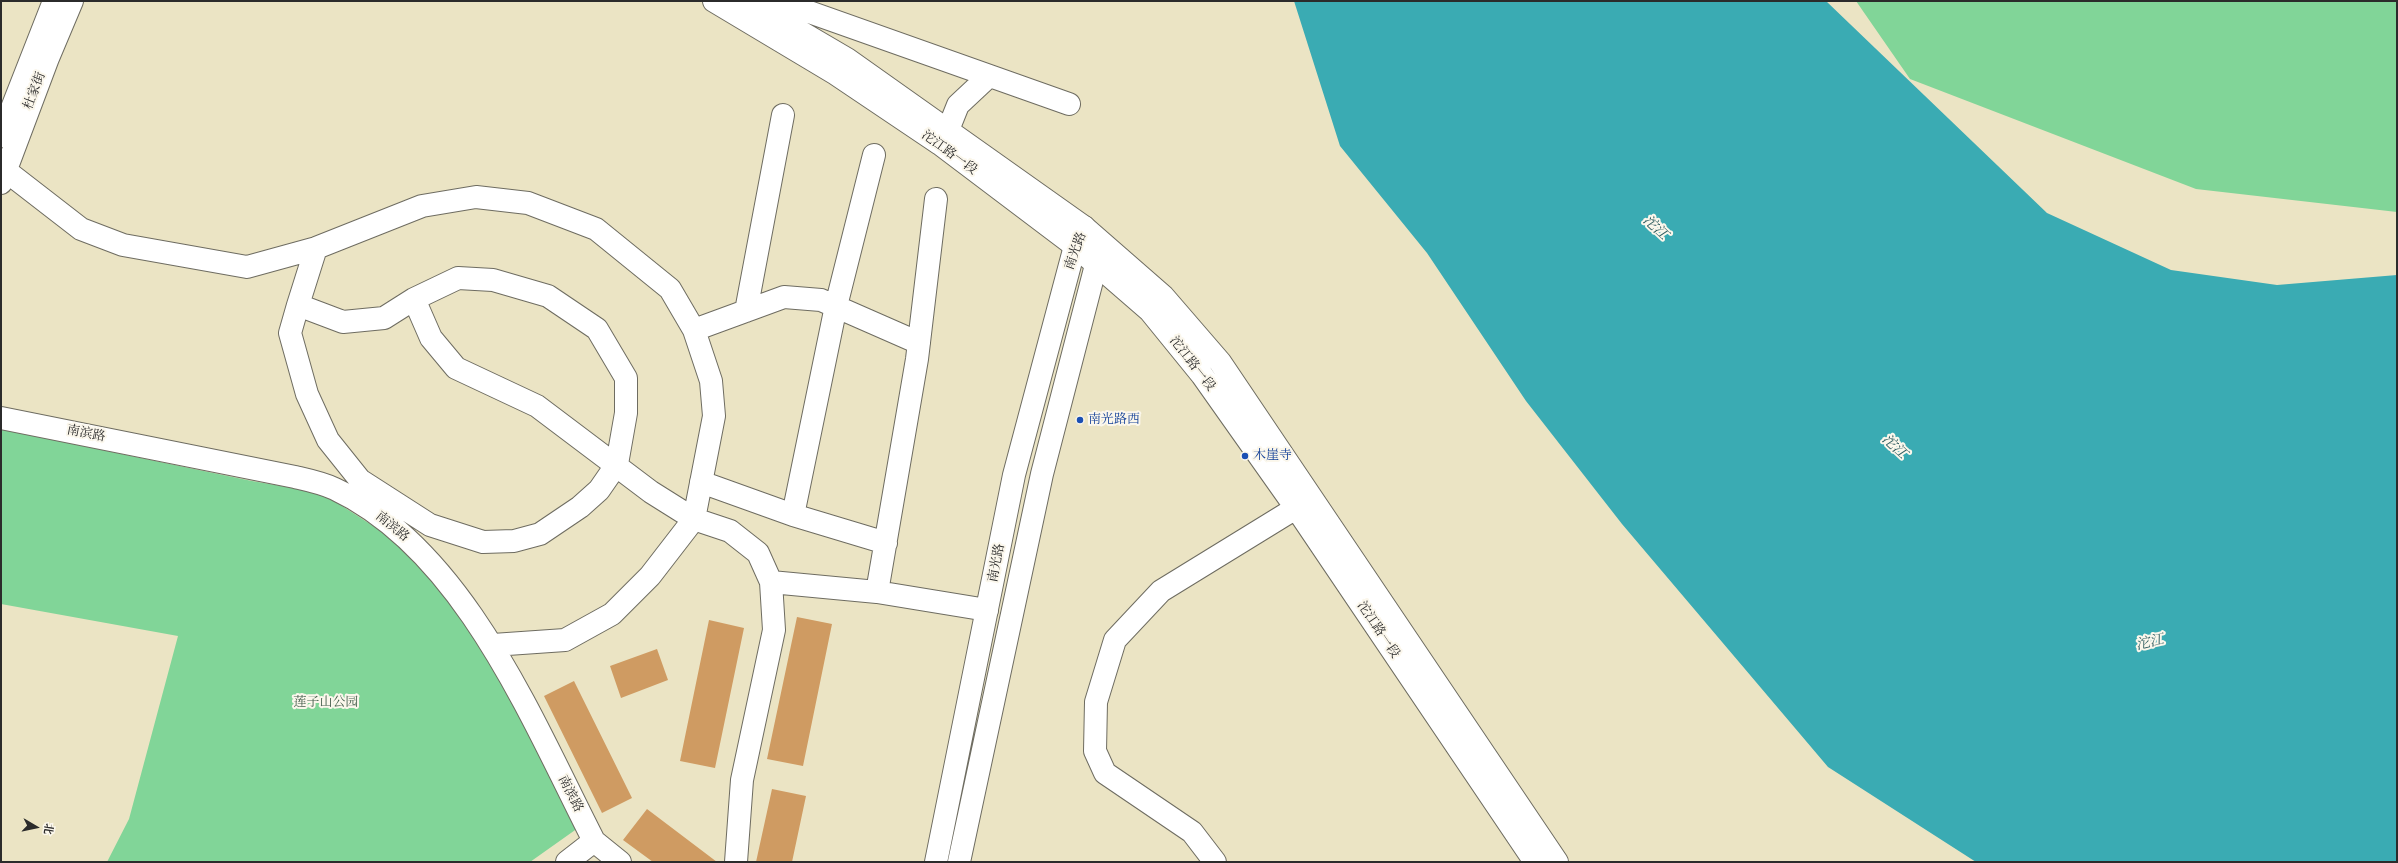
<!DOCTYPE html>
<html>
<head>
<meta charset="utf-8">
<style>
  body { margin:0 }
  #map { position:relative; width:2398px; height:863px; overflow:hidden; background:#ebe4c4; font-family:"Libre Bodoni","Noto Serif SC",serif }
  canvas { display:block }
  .frame { position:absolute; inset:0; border:2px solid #2b2b2b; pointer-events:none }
  .north { position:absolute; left:16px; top:807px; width:40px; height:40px; -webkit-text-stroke:3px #fbf7ec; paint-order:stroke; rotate:99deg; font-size:11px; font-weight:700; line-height:16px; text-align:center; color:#2b2b2b }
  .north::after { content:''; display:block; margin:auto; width:14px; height:18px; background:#2b2b2b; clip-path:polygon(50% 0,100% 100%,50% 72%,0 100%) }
</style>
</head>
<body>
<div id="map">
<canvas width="2398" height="863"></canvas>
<div class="frame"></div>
<div class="north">北</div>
</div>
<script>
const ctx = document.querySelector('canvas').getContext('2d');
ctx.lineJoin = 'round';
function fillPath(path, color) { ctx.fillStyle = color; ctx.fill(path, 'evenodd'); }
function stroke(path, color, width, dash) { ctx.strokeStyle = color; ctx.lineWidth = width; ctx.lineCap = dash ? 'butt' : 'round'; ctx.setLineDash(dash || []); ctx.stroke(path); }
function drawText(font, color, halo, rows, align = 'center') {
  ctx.font = font + ' "Libre Bodoni","Noto Serif SC",serif'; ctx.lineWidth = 4; ctx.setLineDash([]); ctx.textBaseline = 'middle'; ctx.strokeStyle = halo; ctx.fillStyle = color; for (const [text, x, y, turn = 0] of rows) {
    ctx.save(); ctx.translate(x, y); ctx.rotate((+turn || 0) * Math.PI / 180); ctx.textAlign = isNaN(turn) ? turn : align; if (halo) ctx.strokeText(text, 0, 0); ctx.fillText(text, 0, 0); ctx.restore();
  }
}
fillPath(new Path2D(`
  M 1856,1 L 2397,1 L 2397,212 L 2196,189 L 1910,79 Z
  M 1,429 L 252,481 L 322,493 L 381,531 L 430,573 L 480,642 L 578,828 L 530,862 L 107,862 L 129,819 L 178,636 L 1,604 Z`), '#81d598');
fillPath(new Path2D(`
  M 1294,1 L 1826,1 L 2047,213 L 2171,270 L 2277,285 L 2397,275 L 2397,862 L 1976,862 L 1828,767 L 1622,524 L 1526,401 L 1427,253 L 1340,146 Z`), '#3aabb3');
fillPath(new Path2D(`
  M 797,617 L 832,624 L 803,766 L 767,759 Z
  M 709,620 L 744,628 L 715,768 L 680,761 Z
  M 657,649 L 668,680 L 621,698 L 610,666 Z
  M 574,681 L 632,798 L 602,813 L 544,696 Z
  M 772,789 L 806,796 L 792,862 L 756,862 Z
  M 647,809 L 717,862 L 653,862 L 623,840 Z`), '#cf9b62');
const minor = new Path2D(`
  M 714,1 L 836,74 L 940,144 L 1075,246 L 1150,311 L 1202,375 L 1296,508 L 1535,862
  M 748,1 L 847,59 L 1084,227 L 1163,296 L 1220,362 L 1557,862
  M 778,1 L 1069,104
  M 948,130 L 958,105 L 989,76
  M 1,136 L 54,1
  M 1,167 L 81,229 L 123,245 L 247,267 L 316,248 L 422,206 L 476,197 L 528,203 L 596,229 L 670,289 L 694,330 L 711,381 L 714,416 L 694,519 L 650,576 L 612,614 L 565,640 L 493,645
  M 1,183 L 48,58 L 72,1
  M 414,299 L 431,338 L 456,368 L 537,406 L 651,492 L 694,519 L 730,531 L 758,553 L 771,582 L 774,630 L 742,780 L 736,862
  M 298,305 L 343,322 L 384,318 L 414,299 L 458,278 L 493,280 L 548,296 L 597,329 L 626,378 L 626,413 L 617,464 L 599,490 L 580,507 L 540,534 L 514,541 L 483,542 L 430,525 L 360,480 L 328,440 L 307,394 L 290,333 L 298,305 L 316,248
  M 746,311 L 783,115
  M 694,330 L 784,297 L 821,300 L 919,343
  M 1,418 L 295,477 C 308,480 323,483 335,489 C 464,550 532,720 594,841 L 620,862
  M 701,482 L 793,515 L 886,543
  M 793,515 L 836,306 L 874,155
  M 771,582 L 877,592 L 987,610
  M 877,592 L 917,359 L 936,199
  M 567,862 L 594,841
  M 1215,862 L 1192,832 L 1105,773 L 1095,751 L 1096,702 L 1115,640 L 1161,591 L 1296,508 L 1310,503`);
const major = new Path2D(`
  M 936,862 L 1014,475 L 1075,246 L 1084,227
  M 959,862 L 1042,474 L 1096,265 L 1084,227`);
stroke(minor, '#6e6c61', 24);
stroke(major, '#6e6c61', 24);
stroke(minor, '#fff', 22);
stroke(major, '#fff', 22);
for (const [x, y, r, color] of [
  [1080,420,4,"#1a4fb4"],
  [1245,456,4,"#1a4fb4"]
]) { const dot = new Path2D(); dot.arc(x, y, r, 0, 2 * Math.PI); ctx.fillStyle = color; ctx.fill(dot); stroke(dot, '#fbf7ec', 1.5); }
drawText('13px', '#2b2b2b', '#fbf7ec', [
  ["杜家街",35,91,-69],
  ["沱江路一段",949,153,36],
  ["南光路",1076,251,-70],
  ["沱江路一段",1192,364,52],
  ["南滨路",86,434,11],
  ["南滨路",392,527,39],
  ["南光路",997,563,-79],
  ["沱江路一段",1378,630,56],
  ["南滨路",570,794,63]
]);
drawText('13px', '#164399', '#fbf7ec', [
  ["南光路西",1088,420],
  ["木崖寺",1253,456]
], 'left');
drawText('13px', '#455e4c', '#fbf7ec', [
  ["莲子山公园",326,703]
]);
drawText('italic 14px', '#315e61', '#fbf7ec', [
  ["沱江",1655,228,43],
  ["沱江",1894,447,43],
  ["沱江",2150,643,-13]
]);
</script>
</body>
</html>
